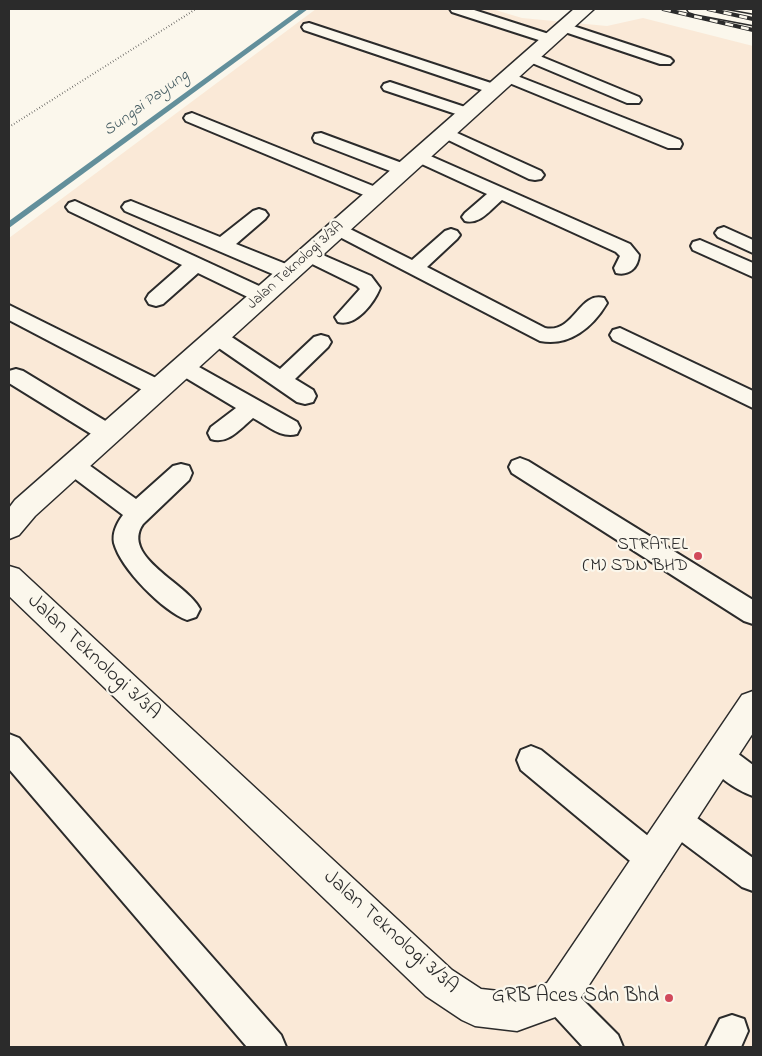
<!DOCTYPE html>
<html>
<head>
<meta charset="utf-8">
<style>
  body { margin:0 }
  #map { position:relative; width:762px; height:1056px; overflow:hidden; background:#fbf7ec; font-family:"Indie Flower",sans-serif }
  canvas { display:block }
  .frame { position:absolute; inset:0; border:10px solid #2b2b2b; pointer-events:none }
</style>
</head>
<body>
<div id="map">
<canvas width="762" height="1056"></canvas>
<div class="frame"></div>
</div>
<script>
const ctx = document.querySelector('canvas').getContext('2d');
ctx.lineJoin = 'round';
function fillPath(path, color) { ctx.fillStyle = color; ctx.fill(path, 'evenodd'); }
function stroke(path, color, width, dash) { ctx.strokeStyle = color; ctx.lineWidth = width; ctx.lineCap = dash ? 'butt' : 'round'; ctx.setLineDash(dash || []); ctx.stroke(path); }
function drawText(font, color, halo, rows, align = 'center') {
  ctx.font = font + ' "Indie Flower",sans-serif'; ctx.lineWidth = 4.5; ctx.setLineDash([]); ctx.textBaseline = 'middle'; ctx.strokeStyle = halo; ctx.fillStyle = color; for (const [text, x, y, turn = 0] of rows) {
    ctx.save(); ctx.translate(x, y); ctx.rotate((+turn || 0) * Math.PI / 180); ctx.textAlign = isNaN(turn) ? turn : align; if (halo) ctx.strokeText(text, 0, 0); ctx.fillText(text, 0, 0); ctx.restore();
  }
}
fillPath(new Path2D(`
  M 316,9 L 492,9 L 522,18 L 607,26 L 643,18 L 753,46 L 753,1047 L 9,1047 L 9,238 Z`), '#fae9d7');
fillPath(new Path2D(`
  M 300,9 L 308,9 L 9,228 L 9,221 Z`), '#628f9b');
const lane = new Path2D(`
  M 450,9 L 471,9 L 555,36 L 557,39 L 555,42 L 545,42 L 452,12 Z
  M 309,23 L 500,86 L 502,89 L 500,92 L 488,92 L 304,30 L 302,27 L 304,24 Z
  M 564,23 L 670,58 L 673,61 L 670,64 L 660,64 L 559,30 L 557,27 L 559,24 Z
  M 530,52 L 639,97 L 641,100 L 639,103 L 627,103 L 525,60 L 522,57 L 525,54 Z
  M 507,72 L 680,140 L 682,144 L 680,148 L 668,148 L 502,80 L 499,77 L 502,74 Z
  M 390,82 L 474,110 L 476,113 L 474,116 L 468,118 L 384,90 L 382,87 L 384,84 Z
  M 192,113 L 383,190 L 386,194 L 383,198 L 377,200 L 371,198 L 186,121 L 184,118 L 186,115 Z
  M 446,128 L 541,171 L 544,175 L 541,179 L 535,180 L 529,179 L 440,136 L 438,133 L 440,130 Z
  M 321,133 L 410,166 L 413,170 L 410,174 L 404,175 L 398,174 L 315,142 L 313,138 L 315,134 Z
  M 419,151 L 630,244 L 639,255 C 638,268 629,276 616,273 L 614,268 L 620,256 L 616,252 L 502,200 C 491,209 480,225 465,221 L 462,217 L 465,213 L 487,194 L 413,160 L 411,156 L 413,152 Z
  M 75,201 L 270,291 L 273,296 L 270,301 L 263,303 L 256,301 L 198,273 L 163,304 L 156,306 L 149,304 L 146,299 L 149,294 L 182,265 L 69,211 L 66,207 L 69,203 Z
  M 131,201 L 220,237 L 253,211 L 259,209 L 265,211 L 268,215 L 265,219 L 236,244 L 296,268 L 299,273 L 296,278 L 289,279 L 282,278 L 125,211 L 122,207 L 125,203 Z
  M 338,223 L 412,260 L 445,231 L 451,229 L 457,231 L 460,235 L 457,239 L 427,267 L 545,328 C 574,334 579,291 604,298 L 607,303 C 593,327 569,347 540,341 L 332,233 L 329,229 L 332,225 Z
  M 724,227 L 753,240 L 753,253 L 718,237 L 715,233 L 718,229 Z
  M 700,240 L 753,263 L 753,277 L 693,250 L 691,246 L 693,242 Z
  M 309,249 L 371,276 L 380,288 C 374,303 356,327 338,322 L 335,317 L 360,289 L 357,286 L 302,259 L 300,255 L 302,251 Z
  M 9,305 L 166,383 L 170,389 L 166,395 L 159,397 L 152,395 L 9,320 Z
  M 620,328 L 753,391 L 753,408 L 613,340 L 610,335 L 613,330 Z
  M 217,330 L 224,332 L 280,369 L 314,337 L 321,335 L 328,337 L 331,342 L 328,347 L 295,379 L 313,390 L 316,396 L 313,402 L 305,404 L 297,402 L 210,342 L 207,337 L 210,332 Z
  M 183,359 L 190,362 L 297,422 L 300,428 L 297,434 C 281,439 267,425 253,418 C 241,428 228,445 211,439 L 208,433 L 211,427 L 236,408 L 176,372 L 173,367 L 176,362 Z
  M 16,369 L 23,371 L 117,428 L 120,434 L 117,440 L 109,443 L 101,440 L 9,383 L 9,371 Z
  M 74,457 L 82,460 L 136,499 L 173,466 L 181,464 L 189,466 L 192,473 L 189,480 L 143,524 C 120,557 188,584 200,609 L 196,617 L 187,620 C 163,611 121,569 114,543 C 112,533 117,523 123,515 L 66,472 L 63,466 L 66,460 Z
  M 520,458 L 528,461 L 753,600 L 753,624 L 744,621 L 512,473 L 509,467 L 512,461 Z
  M 9,734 L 19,738 L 281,1035 L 286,1047 L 247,1047 L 9,769 Z
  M 719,743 L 729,747 L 753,765 L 753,796 C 736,790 712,774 705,757 L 709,747 Z
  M 531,746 L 541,750 L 663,848 L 667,859 L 663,870 L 652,874 L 641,870 L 521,770 L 517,760 L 521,750 Z
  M 677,806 L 687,811 L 753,858 L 753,891 L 742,887 L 667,831 L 662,821 L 667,811 Z
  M 559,982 L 570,987 L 618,1035 L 623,1047 L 583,1047 L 548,1009 L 543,998 L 548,987 Z
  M 732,1015 L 744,1019 L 748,1031 L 741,1047 L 706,1047 L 720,1019 Z`);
const street = new Path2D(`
  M 574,9 L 594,9 L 35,516 L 19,535 L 9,539 L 9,508 L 15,500 Z
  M 687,9 L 720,9 L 753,15 L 753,25 L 695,14 L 689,12 Z
  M 9,566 L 19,569 L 452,970 L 481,989 L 517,993 L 547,983 L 742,695 L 753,691 L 753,733 L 572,1011 L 517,1031 L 475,1026 L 462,1020 L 426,996 L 9,596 Z`);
stroke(lane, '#2b2b2b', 4);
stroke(street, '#2b2b2b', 3);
stroke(new Path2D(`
  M 9,127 L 196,9`), '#2b2b2b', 2, [0.5, 2.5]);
fillPath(lane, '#fbf7ec');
fillPath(street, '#fbf7ec');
const rail = new Path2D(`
  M 663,9 L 753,30
  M 708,9 L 753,19`);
stroke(rail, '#2b2b2b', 4);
stroke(rail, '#fbf7ec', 2.5, [8]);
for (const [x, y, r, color] of [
  [698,556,5,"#d1495b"],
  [669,998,5,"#d1495b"]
]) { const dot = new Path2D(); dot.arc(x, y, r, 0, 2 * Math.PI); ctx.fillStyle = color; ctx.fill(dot); stroke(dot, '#fbf7ec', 2); }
drawText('15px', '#2b2b2b', '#fbf7ec', [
  ["Jalan Teknologi 3/3A",296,266,-42]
]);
drawText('italic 16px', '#465d63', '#fbf7ec', [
  ["Sungai Payung",147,104,-36]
]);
drawText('18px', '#2b2b2b', '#fbf7ec', [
  ["STRATEL",688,546],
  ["(M) SDN BHD",688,567]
], 'right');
drawText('21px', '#2b2b2b', '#fbf7ec', [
  ["Jalan Teknologi 3/3A",93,658,43],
  ["Jalan Teknologi 3/3A",390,933,42]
]);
drawText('21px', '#2b2b2b', '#fbf7ec', [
  ["GRB Aces Sdn Bhd",659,998]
], 'right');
</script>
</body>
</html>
